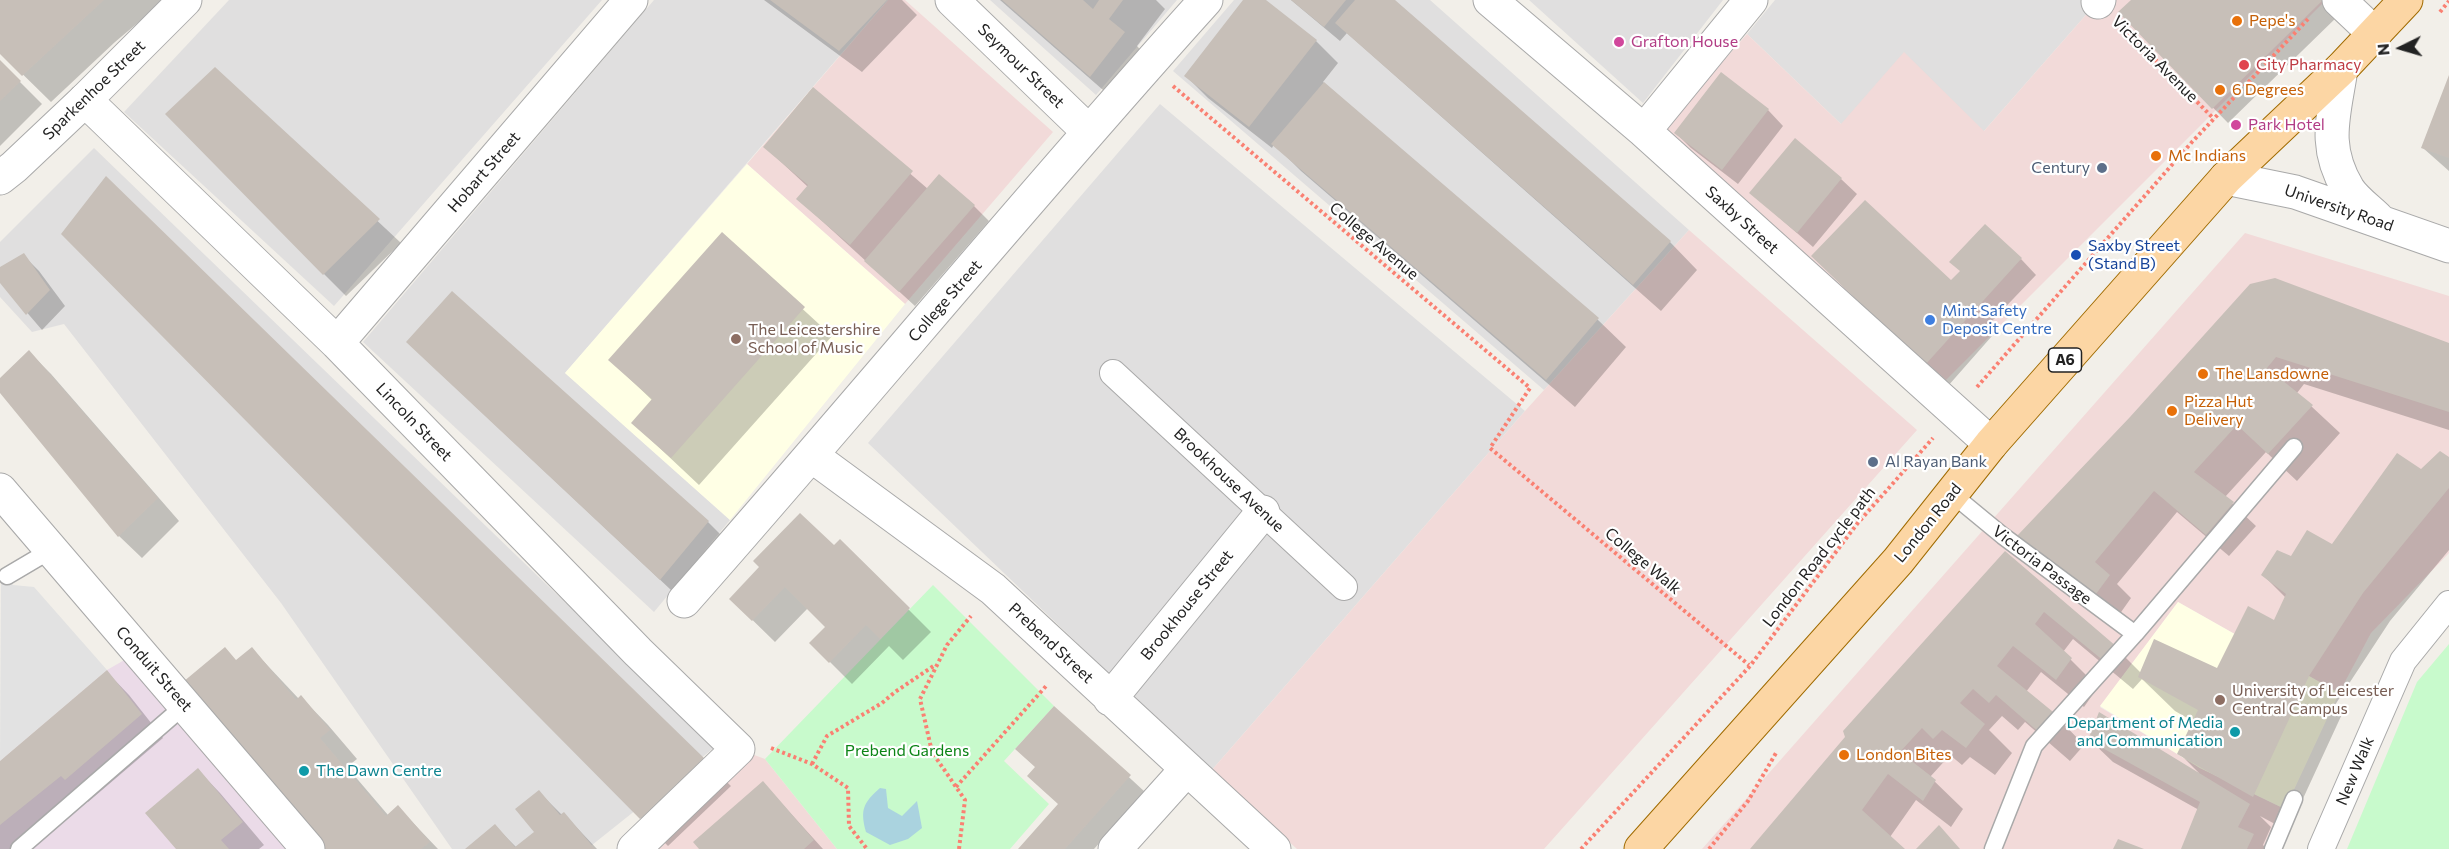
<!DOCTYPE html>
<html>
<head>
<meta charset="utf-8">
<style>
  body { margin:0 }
  #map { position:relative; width:2449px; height:849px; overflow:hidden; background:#f2efe9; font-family:Commissioner,sans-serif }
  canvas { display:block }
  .north { position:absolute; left:2371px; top:18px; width:60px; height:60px; -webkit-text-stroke:4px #fff; paint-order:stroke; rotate:265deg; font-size:16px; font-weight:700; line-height:24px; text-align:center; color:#222 }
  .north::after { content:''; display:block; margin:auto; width:21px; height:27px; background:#222; clip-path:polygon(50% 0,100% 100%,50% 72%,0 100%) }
</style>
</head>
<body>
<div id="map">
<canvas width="2449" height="849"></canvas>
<div class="north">N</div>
</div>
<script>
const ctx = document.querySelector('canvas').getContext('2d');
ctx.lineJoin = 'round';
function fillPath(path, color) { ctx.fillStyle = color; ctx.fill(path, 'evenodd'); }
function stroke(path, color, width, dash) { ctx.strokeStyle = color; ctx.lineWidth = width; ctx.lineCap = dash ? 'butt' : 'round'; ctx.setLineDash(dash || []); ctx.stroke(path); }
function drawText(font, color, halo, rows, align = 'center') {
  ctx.font = font + ' Commissioner,sans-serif'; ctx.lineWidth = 4.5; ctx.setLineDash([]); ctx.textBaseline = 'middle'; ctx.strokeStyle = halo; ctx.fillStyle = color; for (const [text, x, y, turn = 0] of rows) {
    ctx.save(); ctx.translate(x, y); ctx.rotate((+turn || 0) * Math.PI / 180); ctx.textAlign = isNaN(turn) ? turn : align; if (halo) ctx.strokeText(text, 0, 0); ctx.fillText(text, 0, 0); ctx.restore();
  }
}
fillPath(new Path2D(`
  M 229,0 L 602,0 L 334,306 L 124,112 Z
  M 654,0 L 888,0 L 565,373 L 730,520 L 654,612 L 363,342 Z
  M 990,0 L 1177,0 L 1096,95 Z
  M 1234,0 L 1430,0 L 1689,230 L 1544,390 L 1173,71 Z
  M 1529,0 L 1723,0 L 1643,103 Z
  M 1775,0 L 2099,0 L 1984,131 L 1841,124 L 1747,34 Z
  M 1160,104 L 1525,411 L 1211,771 L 868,443 Z
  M 94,148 L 715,747 L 587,849 L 452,849 L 281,603 L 64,324 L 32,332 L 0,297 L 0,242 Z`), '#e0dfdf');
fillPath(new Path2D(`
  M 888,0 L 905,0 L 1053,132 L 905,304 L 747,164 Z
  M 2099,0 L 2326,0 L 1946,380 L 1663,130 L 1747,34 L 1841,124 L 1904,52 L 1984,131 Z
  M 1689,230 L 1917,430 L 1544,849 L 1297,849 L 1211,771 L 1525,411 Z
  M 2245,233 L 2449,296 L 2449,553 L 2371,633 L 2339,693 L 2178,602 L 2100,707 L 2200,768 L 2285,809 L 2271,849 L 1702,849 Z
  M 738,749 L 765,759 L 837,849 L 634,849 Z`), '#f2dad9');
fillPath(new Path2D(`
  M 140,651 L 304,849 L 0,849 L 0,761 L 107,670 Z`), '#ebdbe8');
fillPath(new Path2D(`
  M 747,164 L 905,304 L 730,520 L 565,373 Z
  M 2178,602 L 2339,693 L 2285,809 L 2200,768 L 2100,706 Z`), '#ffffe5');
fillPath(new Path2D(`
  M 933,585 L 1054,706 L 1004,761 L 1049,804 L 1010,849 L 837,849 L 765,759 Z
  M 2449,644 L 2449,849 L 2347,849 L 2417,682 Z`), '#c8facc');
fillPath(new Path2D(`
  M 1,568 L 13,585 L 34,587 L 107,670 L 0,761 Z`), '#e2e2e2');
fillPath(new Path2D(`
  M 880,788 L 886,789 L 888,808 L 902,816 L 917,801 L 922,828 L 908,839 L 890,845 L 866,832 C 860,810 863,803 880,788 Z`), '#aad3df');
fillPath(new Path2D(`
  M 0,0 L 165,0 L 115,42 L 51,102 L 0,52 Z
  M 764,0 L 902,0 L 917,15 L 862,72 Z
  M 1000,0 L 1156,0 L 1165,9 L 1137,46 L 1151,61 L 1119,104 Z
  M 1245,0 L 1264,0 L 1316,41 L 1338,63 L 1323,82 L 1598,320 L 1626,347 L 1575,407 L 1301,171 L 1274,144 L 1272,148 L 1208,98 L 1186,76 Z
  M 1291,0 L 1393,0 L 1670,242 L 1697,270 L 1661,311 L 1347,33 L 1340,41 Z
  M 2133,0 L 2324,0 L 2339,15 L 2228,123 L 2120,12 Z
  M 0,62 L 42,104 L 0,146 Z
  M 215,69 L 401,243 L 346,296 L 324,274 Z
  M 2449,79 L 2449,171 L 2423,148 Z
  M 813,90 L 928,189 L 974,206 L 989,221 L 915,306 L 798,199 L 808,187 L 765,147 Z
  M 1768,110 L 1783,126 L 1738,184 L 1691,148 L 1676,133 Z
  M 1841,179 L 1857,194 L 1813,247 L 1751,193 Z
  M 63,234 L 703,759 L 731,786 L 668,846 Z
  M 722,235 L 832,336 L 699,485 L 633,423 L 653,401 L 610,360 Z
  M 23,255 L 39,271 L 65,306 L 42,330 L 0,281 L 0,268 Z
  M 2021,259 L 2036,275 L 1992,321 L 1999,328 L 1948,386 L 1836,279 L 1958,289 Z
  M 2251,285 L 2449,345 L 2449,430 L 2304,384 L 2297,393 L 2340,433 L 2297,481 L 2266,452 L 2225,497 L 2256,526 L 2229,556 L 2177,512 L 2117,584 L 2131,598 L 2119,615 L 2041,558 L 2019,536 L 2131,418 Z
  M 29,352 L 51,374 L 179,521 L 142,558 L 119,536 L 0,391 L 0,380 Z
  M 436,369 L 708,522 L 736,550 L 688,606 Z
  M 2449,459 L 2449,550 L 2390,621 L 2335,705 L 2343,712 L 2288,831 L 2260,816 L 2271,827 L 2263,845 L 2267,849 L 2183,849 L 2199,810 L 2113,762 L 2090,740 L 2199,773 L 2179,753 L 2194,722 L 2175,711 L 2142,679 L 2133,689 L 2073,639 L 2063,652 L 2098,687 L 2084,707 L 2041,672 L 2026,692 L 2057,717 L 2084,745 L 2070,761 L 2025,722 L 2018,730 L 2002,716 L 1989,730 L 2012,753 L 1995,775 L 1970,757 L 1962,765 L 1950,755 L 1930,777 L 1963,809 L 1951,827 L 1916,800 L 1890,837 L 1903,849 L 1752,849 L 2005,554 L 2116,648 L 2141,673 L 2217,670 L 2275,622 L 2286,598 L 2263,575 L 2292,558 L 2333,546 L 2422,471 Z
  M 840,541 L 931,632 L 903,660 L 889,646 L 852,684 L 811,643 L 827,627 L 808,608 L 775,642 L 731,599 L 834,547 Z
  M 252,649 L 299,699 L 301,697 L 328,725 L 357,759 L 347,767 L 388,815 L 398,807 L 438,849 L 326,849 L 237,661 Z
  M 107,672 L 129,695 L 163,738 L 88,802 L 84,797 L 20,849 L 0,849 L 0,763 Z
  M 1054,708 L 1145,792 L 1094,849 L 1020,849 L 1060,805 L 1037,768 Z
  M 198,770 L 220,793 L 264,845 L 259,849 L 178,849 Z
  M 763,783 L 823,849 L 701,849 Z
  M 539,792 L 562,815 L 564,814 L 597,849 L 468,849 L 495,826 L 517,848 L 536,832 Z`), '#0003');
fillPath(new Path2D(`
  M 0,0 L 104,0 L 22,76 L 0,54 Z
  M 770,0 L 887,0 L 839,51 Z
  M 1002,0 L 1083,0 L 1093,9 L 1099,0 L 1123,0 L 1109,19 L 1125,32 L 1090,77 Z
  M 1243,0 L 1266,0 L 1317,40 L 1249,127 L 1184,76 Z
  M 1291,0 L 1346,0 L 1324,27 Z
  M 1355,0 L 1395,0 L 1671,241 L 1633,285 L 1335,23 Z
  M 2131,0 L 2323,0 L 2212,109 L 2118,12 Z
  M 0,60 L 21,81 L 0,101 Z
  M 215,67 L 380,219 L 323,275 L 165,114 Z
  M 1721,72 L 1769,109 L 1722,170 L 1674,133 Z
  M 2449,75 L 2449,158 L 2421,148 Z
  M 1324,82 L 1599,318 L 1546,380 L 1271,144 Z
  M 813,87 L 913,171 L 850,245 L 796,199 L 808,185 L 763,147 Z
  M 1795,138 L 1842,178 L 1797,233 L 1749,193 Z
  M 939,174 L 975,205 L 899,292 L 864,261 Z
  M 106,176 L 704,758 L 640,819 L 61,234 Z
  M 1865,200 L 1951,280 L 1960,271 L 1949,262 L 1985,224 L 2022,258 L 1925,365 L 1811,256 Z
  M 722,232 L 805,307 L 671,458 L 631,423 L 652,399 L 608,360 Z
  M 24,253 L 50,290 L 26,315 L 0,283 L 0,267 Z
  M 2275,278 L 2449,343 L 2449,412 L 2276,357 L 2267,368 L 2313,405 L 2268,454 L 2237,425 L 2194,472 L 2234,502 L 2206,535 L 2154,491 L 2095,562 L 2110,575 L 2096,594 L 2017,536 L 2130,417 L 2250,284 Z
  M 452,291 L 709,521 L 660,580 L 406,342 Z
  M 29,350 L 158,498 L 118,537 L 0,393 L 0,378 Z
  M 2440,451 L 2449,457 L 2449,488 L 2363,593 L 2309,676 L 2253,797 L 2177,754 L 2198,710 L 2138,677 L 2154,639 L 2217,668 L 2248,606 L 2274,620 L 2286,594 L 2261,575 L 2277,550 L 2291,556 L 2307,530 L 2332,544 L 2397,453 L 2421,469 Z
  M 800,513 L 834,545 L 840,539 L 910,608 L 880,639 L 866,625 L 829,663 L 809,643 L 825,627 L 785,587 L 752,621 L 729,599 L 759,567 L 753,561 Z
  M 2005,551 L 2117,647 L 2105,662 L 2044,612 L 2035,624 L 2072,658 L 2056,680 L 2013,646 L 1997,666 L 2058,716 L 2041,734 L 1996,695 L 1989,703 L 1973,689 L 1960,703 L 1985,724 L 1966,748 L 1942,730 L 1933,739 L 1922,728 L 1900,752 L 1936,780 L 1923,801 L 1888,774 L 1862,810 L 1905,849 L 1750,849 L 1845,737 L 1843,731 Z
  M 225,647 L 236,660 L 252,647 L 296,700 L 301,695 L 330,730 L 320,738 L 386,816 L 398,805 L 430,842 L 421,849 L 324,849 L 183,682 Z
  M 107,670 L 142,714 L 65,780 L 61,776 L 0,825 L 0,761 Z
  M 1054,706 L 1131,775 L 1065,849 L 1018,849 L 1058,804 L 1027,776 L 1035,767 L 1015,749 Z
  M 2099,712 L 2250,804 L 2238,827 L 2254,834 L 2247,849 L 2181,849 L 2200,802 L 2088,740 Z
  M 198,768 L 243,822 L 221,840 L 229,849 L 176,849 L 145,813 Z
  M 763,781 L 814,840 L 804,849 L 699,849 L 693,842 Z
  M 539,790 L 560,815 L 564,812 L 595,849 L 465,849 L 495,824 L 515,847 L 534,832 L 515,809 Z
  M 1939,825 L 1960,849 L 1916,849 Z
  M 2118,839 L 2144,849 L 2113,849 Z`), '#c7bfb8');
const service = new Path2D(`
  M 1952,494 L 2003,536 L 2135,634
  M 7,576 L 51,550
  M 19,849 L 185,705
  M 1993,849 L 2034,746 L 2135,634 L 2294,447
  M 2273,849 L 2294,799`);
const pedestrian = new Path2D(`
  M 1113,373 L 1344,587
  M 2321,849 L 2403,661 L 2449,604`);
const minor = new Path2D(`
  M 952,0 L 1089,132
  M 1490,0 L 1644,131 L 1991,444
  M 2339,0 L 2375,34
  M 2098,2 L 2099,0
  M 2341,69 C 2334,116 2322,145 2348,189 C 2355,200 2369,210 2378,219
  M 85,100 L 337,343 L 638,652 L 738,749 L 634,849
  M 1644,131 L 1751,0
  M 2226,178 L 2295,192 L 2449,246
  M 337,343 L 631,0
  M 812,456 L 993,589 L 1274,849
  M 0,490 L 308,849
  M 684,601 C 860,402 1028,197 1206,0
  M 1110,699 L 1263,512
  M 1115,849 L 1186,770`);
const tertiary = new Path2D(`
  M 0,178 L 14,167 L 85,100 L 185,0`);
const primary = new Path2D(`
  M 1641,849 L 1898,561 L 1991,444 L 2226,178 L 2341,69 L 2406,0`);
stroke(service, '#a9a9a9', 19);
stroke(pedestrian, '#a9a9a9', 28);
stroke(minor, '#a9a9a9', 35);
stroke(tertiary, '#a9a9a9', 35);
stroke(primary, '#a06b00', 35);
stroke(new Path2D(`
  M 2440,12 L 2449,1
  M 2121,25 L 2214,119
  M 1173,86 L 1530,388 L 1490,448 L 1749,665
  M 1977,387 L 2192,142 L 2309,18
  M 771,748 L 812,764 L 848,788 L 849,826 L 867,849
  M 812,764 L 827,736 L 882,703 L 895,692 L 935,665
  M 956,787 L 1047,685
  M 959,849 L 965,800 L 932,752 L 920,699 L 947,645 L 971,616
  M 1581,849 L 1750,666 L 1857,524 L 1933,438
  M 1709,849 L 1748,801 L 1776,753`), '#fa8072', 4, [3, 3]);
stroke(service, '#fff', 16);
stroke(pedestrian, '#fff', 26);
stroke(minor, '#fff', 33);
stroke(tertiary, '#fff', 33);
stroke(primary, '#fcd6a4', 33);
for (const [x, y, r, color] of [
  [2237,21,6,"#e8710a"],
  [1619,42,6,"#d1479c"],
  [2244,65,6,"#e0444e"],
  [2220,90,6,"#e8710a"],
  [2236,125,6,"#d1479c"],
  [2156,156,6,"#e8710a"],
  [2102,168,6,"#5c6f8a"],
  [2076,255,6,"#1a4fb4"],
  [1930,320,6,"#3f7fe0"],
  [736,339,6,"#8d6e63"],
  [2203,374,6,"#e8710a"],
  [2172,411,6,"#e8710a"],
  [1873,462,6,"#5c6f8a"],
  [2220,700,6,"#8d6e63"],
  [2235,732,6,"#0f9aa8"],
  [1844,755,6,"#e8710a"],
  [304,771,6,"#0f9aa8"]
]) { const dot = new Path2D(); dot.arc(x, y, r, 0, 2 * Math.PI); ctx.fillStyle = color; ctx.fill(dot); stroke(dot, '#fff', 2); }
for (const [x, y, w] of [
  [2065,360,33]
]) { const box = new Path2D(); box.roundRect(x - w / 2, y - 12, w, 24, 4.5); ctx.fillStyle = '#fff'; ctx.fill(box); stroke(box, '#222', 1.5); }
drawText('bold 15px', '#222', null, [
  ["A6",2065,360]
]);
drawText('16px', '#c56008', '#fff', [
  ["Pepe's",2249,21],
  ["6 Degrees",2232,90],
  ["Mc Indians",2168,156],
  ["The Lansdowne",2215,374],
  ["Pizza Hut",2184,402],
  ["Delivery",2184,420],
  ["London Bites",1856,755]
], 'left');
drawText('16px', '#b23c85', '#fff', [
  ["Grafton House",1631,42],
  ["Park Hotel",2248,125]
], 'left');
drawText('16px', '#222', '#fff', [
  ["Victoria Avenue",2155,59,45],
  ["Seymour Street",1021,66,44],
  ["Sparkenhoe Street",94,90,-44],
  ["Hobart Street",484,172,-49],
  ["University Road",2339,208,19],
  ["Saxby Street",1742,220,42],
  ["College Avenue",1374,241,40],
  ["College Street",945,301,-49],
  ["Lincoln Street",414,422,46],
  ["Brookhouse Avenue",1229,480,43],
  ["London Road",1928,523,-51],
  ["London Road cycle path",1819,557,-52],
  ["College Walk",1643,561,40],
  ["Victoria Passage",2042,565,37],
  ["Brookhouse Street",1187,605,-51],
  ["Prebend Street",1051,643,43],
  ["Conduit Street",154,669,49],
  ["New Walk",2355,771,-67]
]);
drawText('16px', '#be3a42', '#fff', [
  ["City Pharmacy",2256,65]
], 'left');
drawText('16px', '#4e5e75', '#fff', [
  ["Century",2090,168],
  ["Al Rayan Bank",1885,462,"left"]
], 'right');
drawText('16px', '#164399', '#fff', [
  ["Saxby Street",2088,246],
  ["(Stand B)",2088,264]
], 'left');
drawText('16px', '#366cbe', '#fff', [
  ["Mint Safety",1942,311],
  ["Deposit Centre",1942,329]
], 'left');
drawText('16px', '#785e54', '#fff', [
  ["The Leicestershire",748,330],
  ["School of Music",748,348],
  ["University of Leicester",2232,691],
  ["Central Campus",2232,709]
], 'left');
drawText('16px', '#0d838f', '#fff', [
  ["Department of Media",2223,723],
  ["and Communication",2223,741],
  ["The Dawn Centre",316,771,"left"]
], 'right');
drawText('16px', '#0c8416', '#fff', [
  ["Prebend Gardens",907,751]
]);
</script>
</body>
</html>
